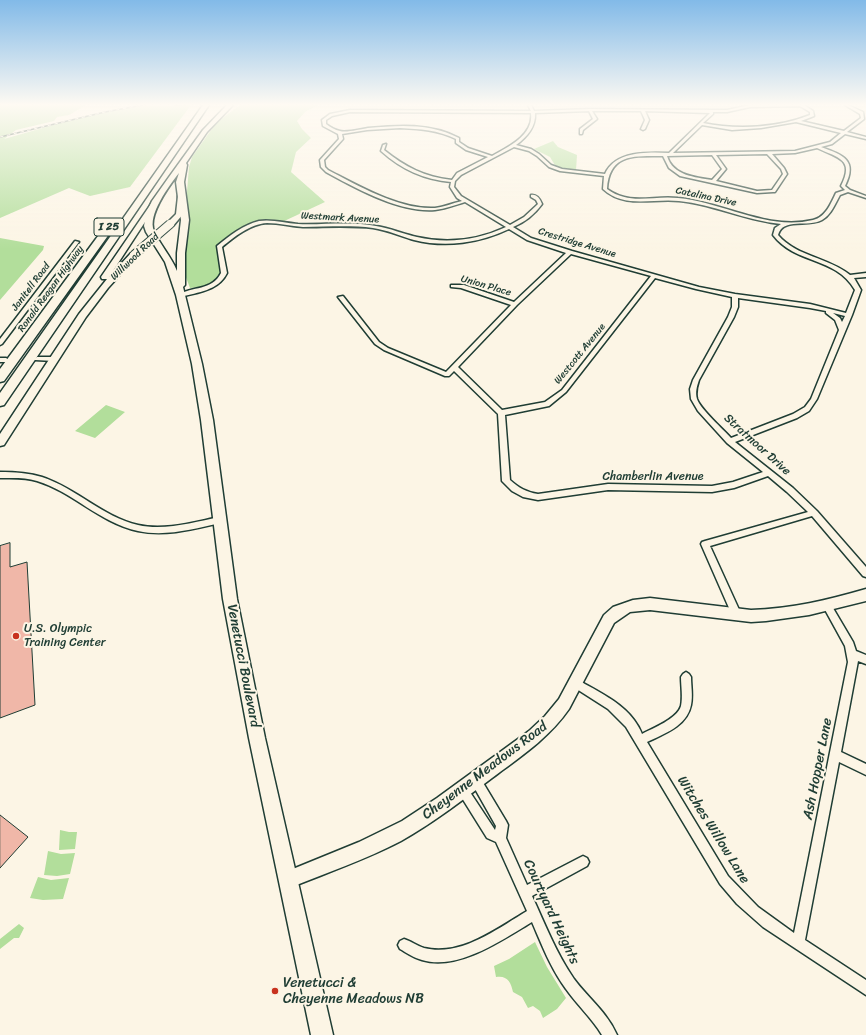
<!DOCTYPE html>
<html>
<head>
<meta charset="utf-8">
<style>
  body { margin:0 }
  canvas { display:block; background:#fcf5e5 }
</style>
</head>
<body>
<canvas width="866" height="1035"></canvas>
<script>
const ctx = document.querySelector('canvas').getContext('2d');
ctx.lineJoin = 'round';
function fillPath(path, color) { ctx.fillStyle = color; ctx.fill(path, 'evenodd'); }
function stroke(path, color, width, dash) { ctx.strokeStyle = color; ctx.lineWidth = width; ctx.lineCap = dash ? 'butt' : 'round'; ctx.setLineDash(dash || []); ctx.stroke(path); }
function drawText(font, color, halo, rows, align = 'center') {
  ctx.font = font + ' Sriracha,sans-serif'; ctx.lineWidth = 4; ctx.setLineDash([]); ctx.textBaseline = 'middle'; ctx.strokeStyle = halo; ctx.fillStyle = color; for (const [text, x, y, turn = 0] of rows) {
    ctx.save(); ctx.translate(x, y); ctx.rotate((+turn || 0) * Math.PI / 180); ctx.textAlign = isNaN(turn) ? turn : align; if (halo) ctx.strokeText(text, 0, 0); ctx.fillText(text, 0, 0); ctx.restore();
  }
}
fillPath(new Path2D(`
  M 0,105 L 86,105 L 69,115 L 57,117 L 54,121 L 16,130 L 4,139 L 85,116 L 135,106 L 191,105 L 130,187 L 90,196 L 69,188 L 0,218 Z
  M 240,105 L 318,105 L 305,112 L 297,121 L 302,129 L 311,138 L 296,152 L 291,172 L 325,202 L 280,223 L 266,222 L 253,225 L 224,243 L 219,250 L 224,273 L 213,286 L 190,288 L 181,264 L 189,167 L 192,157 L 216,123 Z
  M 553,141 L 558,147 L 577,155 L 576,170 L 556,167 L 550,157 L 534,149 Z
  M 0,238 L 44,246 L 43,250 L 0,300 Z
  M 106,405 L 125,412 L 95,438 L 75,431 Z
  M 60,830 L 69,832 L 77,832 L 75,849 L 59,850 Z
  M 48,851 L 61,854 L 75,853 L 70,874 L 57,876 L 44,875 Z
  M 38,877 L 51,880 L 69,878 L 63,899 L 43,900 L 30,898 Z
  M 19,924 L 24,928 L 19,938 L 14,938 L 0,949 L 0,939 Z
  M 535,942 L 547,967 L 566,998 L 557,1009 L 543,1018 L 540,1011 L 533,1006 L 528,1008 L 522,997 L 513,992 C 511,982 507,975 496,977 L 494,966 L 509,959 Z`), '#b2de9b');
const building = new Path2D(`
  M 10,543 L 10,567 L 27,562 L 35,705 L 0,718 L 0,546 Z
  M 0,815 L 28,837 L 0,868 Z`);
fillPath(building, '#f0b7a8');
stroke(building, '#1f3d34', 1);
const street = new Path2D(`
  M 528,105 L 531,105 L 534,111 L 590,109 L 727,110 L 750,105 L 804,105 L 813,111 L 814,116 L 801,121 L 844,131 L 861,118 L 860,114 L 845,105 L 848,105 L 863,112 L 864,119 L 847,132 L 866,137 L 866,139 L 845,134 L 832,144 L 821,147 C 843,155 858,160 845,186 L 850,190 L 866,196 L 866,198 L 848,192 L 840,195 C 835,204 831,215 822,220 C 808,228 783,217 778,235 C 797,257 828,257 850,275 L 866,273 L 866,277 L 854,278 L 861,290 L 852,315 L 817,399 L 809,411 L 797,418 L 735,442 L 793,488 L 817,511 L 866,567 L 866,577 L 863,576 L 812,516 L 710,546 L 741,614 L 739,617 L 736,618 L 733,617 L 701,544 L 702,542 L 705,541 L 808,512 L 787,492 L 768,476 L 734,488 L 712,492 L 608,490 L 538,500 L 523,497 L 512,491 L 502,481 L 498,414 L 454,371 L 449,376 L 445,376 L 384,350 L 375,344 L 338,297 L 343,296 L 379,342 L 388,348 L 446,372 L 511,305 L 461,288 L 451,287 L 451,285 L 464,285 L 514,302 L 566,253 L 527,240 L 509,229 C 480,243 446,248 414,240 C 400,236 387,230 373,228 C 350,225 326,227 303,227 C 291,226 279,223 267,223 C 250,224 234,237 222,247 L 227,273 C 218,291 198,292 181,297 L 178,295 C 192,286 212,291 221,273 L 217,246 C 229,236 243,225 259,221 C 272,219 285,223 298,224 C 324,225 351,221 376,226 C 390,228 403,234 417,237 C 447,244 478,240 506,227 L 465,202 C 455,205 445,209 435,210 C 400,213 355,188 326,172 L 321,167 L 320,160 L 339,139 L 338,134 L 323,126 L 322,120 L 330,114 L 350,110 L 531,111 ZM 800,106 L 810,112 L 810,115 C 778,128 737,130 703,123 L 713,114 L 713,112 L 727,112 L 750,107 ZM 589,111 L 593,119 L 580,129 L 580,134 L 582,134 L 583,130 L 597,119 L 592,111 L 641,111 L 645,120 L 641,129 L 643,130 L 645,129 L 649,120 L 645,111 L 710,113 L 669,153 C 648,152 615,151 605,174 L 562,169 L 551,165 L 539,154 L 531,149 L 516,145 C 527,137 536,127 535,113 ZM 350,112 L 531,113 C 534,135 508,147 492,156 L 468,148 L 459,142 L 459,138 C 431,123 399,125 368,128 C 361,129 346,133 340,131 C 335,130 330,127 326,124 L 326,120 L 332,116 ZM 796,122 L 841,133 L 830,142 L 795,151 L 673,153 L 702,125 L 732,130 L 761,128 ZM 400,128 C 420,129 438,130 456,139 L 456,143 L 466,150 L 488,157 L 457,173 L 452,180 C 425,177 405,167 384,150 L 386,144 L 383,145 L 381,151 C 401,169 424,180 451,182 L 450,187 L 457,198 L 462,201 C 453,203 444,207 435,208 C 400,210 359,186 328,170 L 325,167 L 324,160 L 343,139 L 342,134 L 367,130 ZM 514,147 L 529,151 L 537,156 L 549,167 L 560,171 L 604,176 L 603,189 C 624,209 653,198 679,201 C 713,204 746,221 781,224 L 775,228 L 773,235 C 796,265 835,256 855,290 L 846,313 L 810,304 L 735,294 L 699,287 L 572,251 L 531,238 L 513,227 C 525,222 534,215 542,204 C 540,199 537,194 531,195 L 531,197 L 536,200 L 538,204 L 524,217 L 510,225 L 461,196 L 454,187 L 455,181 L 461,175 ZM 817,148 C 838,158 855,159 841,186 L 845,190 L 836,193 C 831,203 826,217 813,220 C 767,231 723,202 678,198 C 652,195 631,206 607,189 C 609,153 635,156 663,156 L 669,168 L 680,176 L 757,193 L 773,192 L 775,192 L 787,174 L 784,168 L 772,154 L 795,153 ZM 767,154 L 781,169 L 783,174 L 772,190 L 757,191 L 716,181 L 726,169 L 716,155 ZM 712,155 L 722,169 L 712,180 C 695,177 673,176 667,156 ZM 571,254 L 651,276 L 562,390 L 545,402 L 502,410 L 458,367 L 517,305 ZM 655,278 L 696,289 L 732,297 L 732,307 L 728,317 L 693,380 L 690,389 L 691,399 L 698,411 L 727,443 L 763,472 L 733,482 L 712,486 L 608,484 L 538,494 C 526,492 519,488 510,480 L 505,415 L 549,406 L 566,392 ZM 738,298 L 810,308 L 826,311 L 826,313 L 835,320 L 839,330 L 811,399 L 805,407 L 793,414 L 731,438 C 723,429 701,410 697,399 C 695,392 697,386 699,380 L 734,317 L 738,307 ZM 833,313 L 845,316 L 842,322 L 840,318 Z
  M 75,241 L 79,242 L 2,344 L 0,345 L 0,339 Z
  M 37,357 L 54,357 L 57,359 L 54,361 L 35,360 L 34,359 Z
  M 0,358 L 6,358 L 9,360 L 6,362 L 0,362 Z
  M 0,472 C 14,472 29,473 42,477 C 76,488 103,517 138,525 C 165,531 194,522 220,517 L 223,518 L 224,520 L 223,522 L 220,523 C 194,529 165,537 138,531 C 100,523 73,492 37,481 C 25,477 12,478 0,478 Z
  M 827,602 L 830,603 L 853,642 L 856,651 L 866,655 L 866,664 L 858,661 L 841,752 L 866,764 L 866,775 L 839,762 L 805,940 L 866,980 L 866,995 L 763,927 L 737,904 L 720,884 L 626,727 L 608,709 L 572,686 L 570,683 L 572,680 L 575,678 L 578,680 C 597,691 621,702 634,720 C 637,724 640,729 642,734 C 653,728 677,719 681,706 C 683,697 681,686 681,677 L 683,674 L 686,672 L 689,674 L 691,677 C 691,686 693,696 691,705 C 687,726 664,734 647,742 L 728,876 L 758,907 L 794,933 L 848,662 L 845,646 L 823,606 L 824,603 Z
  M 475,775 L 479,776 L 506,821 L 508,825 L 506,838 L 527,885 L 579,858 L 583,856 L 587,858 L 589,862 L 587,866 L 532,896 C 545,924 556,953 574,979 C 588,998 607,1012 617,1035 L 602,1035 C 592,1018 577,1005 566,989 C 551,969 542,945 532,922 C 502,940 458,971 422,960 C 414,958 407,953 400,949 L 398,945 L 400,941 L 404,939 C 411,941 417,946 424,948 C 461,957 497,929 527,911 L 496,842 L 487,838 L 457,790 L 458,786 L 462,785 L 466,786 L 495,830 L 496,826 L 470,780 L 471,776 Z`);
const secondary = new Path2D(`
  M 181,194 L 184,196 L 183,214 L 173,226 L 167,226 L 166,224 L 176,214 L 178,196 Z
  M 153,201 L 158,202 L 109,277 L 131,253 L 134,253 L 138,255 L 108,288 L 86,317 L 4,445 L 0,446 L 0,434 L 79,314 L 107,279 L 102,279 L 101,277 Z
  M 866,589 L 866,601 L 809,615 L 766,621 L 751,622 L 650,610 L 630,612 L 614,623 L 569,709 C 551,735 526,753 500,772 C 468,796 436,821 401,841 C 365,860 326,873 289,888 L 283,885 L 280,879 L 283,873 L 359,842 L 402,821 L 437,798 L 529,731 L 545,716 L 559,699 L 604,615 L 613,607 L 633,600 L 650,598 L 751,610 C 791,609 828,600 866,589 Z`);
const primary = new Path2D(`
  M 227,105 L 233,105 L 207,132 L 186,163 L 187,165 L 184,182 L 189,220 L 185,253 L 185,285 L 183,287 L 202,364 L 213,420 L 237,599 L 265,738 L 333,1035 L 311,1035 L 249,738 L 223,599 L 201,420 L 192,364 L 176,295 L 165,262 L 146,232 L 144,226 L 146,214 L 152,201 L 169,177 L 203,130 ZM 179,173 L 176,182 L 181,220 L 177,253 L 177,271 C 171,256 160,245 154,231 C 147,215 169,186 179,173 Z`);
const highway = new Path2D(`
  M 203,105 L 209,105 L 4,405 L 0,406 L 0,393 Z
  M 107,227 L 112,230 L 4,381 L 0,382 L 0,369 L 104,228 Z`);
stroke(street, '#1f3d34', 3);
stroke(secondary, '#1f3d34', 3);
stroke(primary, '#1f3d34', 3);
stroke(highway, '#1f3d34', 3);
fillPath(street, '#fcf5e5');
fillPath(secondary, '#fcf5e5');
fillPath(primary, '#fcf5e5');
fillPath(highway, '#fcf5e5');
const rail = new Path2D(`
  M 0,137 L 105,112 L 143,105`);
stroke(rail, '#1f3d34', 1.5);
stroke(rail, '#fcf5e5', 1, [3.5]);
const secondaryBridge = new Path2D(`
  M 134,255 L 170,224`);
stroke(secondaryBridge, '#1f3d34', 10, []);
stroke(secondaryBridge, '#fcf5e5', 8);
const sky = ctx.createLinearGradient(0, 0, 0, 249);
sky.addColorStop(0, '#82bae8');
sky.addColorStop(0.42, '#fefaf3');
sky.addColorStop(1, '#fefaf300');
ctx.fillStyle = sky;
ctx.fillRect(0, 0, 866, 249);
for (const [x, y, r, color] of [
  [16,636,4,"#c8321e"],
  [275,991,4,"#c8321e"]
]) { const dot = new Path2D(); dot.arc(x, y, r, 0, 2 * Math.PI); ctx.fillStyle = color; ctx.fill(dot); stroke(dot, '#fcf5e5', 1.5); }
drawText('10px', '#1f3d34', '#fcf5e5', [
  ["Catalina Drive",706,197,12],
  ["Westmark Avenue",340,218,3],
  ["Crestridge Avenue",577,243,17],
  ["Willwood Road",135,257,-44],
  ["Union Place",486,286,16],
  ["Janitell Road",31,287,-53],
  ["Ronald Reagan Highway",51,289,-54],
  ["Westcott Avenue",580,354,-51]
]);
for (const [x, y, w] of [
  [109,227,30]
]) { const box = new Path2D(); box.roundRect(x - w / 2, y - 9, w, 18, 3); ctx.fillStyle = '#fcf5e5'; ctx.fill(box); stroke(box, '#1f3d34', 1); }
drawText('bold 11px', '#1f3d34', null, [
  ["I 25",109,227]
]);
drawText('12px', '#1f3d34', '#fcf5e5', [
  ["Stratmoor Drive",757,445,42],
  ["Chamberlin Avenue",653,477]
]);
drawText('12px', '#1f3d34', '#fcf5e5', [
  ["U.S. Olympic",24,629],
  ["Training Center",24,643]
], 'left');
drawText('14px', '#1f3d34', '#fcf5e5', [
  ["Venetucci Boulevard",243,666,79],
  ["Ash Hopper Lane",818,769,-79],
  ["Cheyenne Meadows Road",485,771,-37],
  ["Witches Willow Lane",713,830,58],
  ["Courtyard Heights",551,912,65]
]);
drawText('14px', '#1f3d34', '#fcf5e5', [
  ["Venetucci &",283,983],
  ["Cheyenne Meadows NB",283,999]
], 'left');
</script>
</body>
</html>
